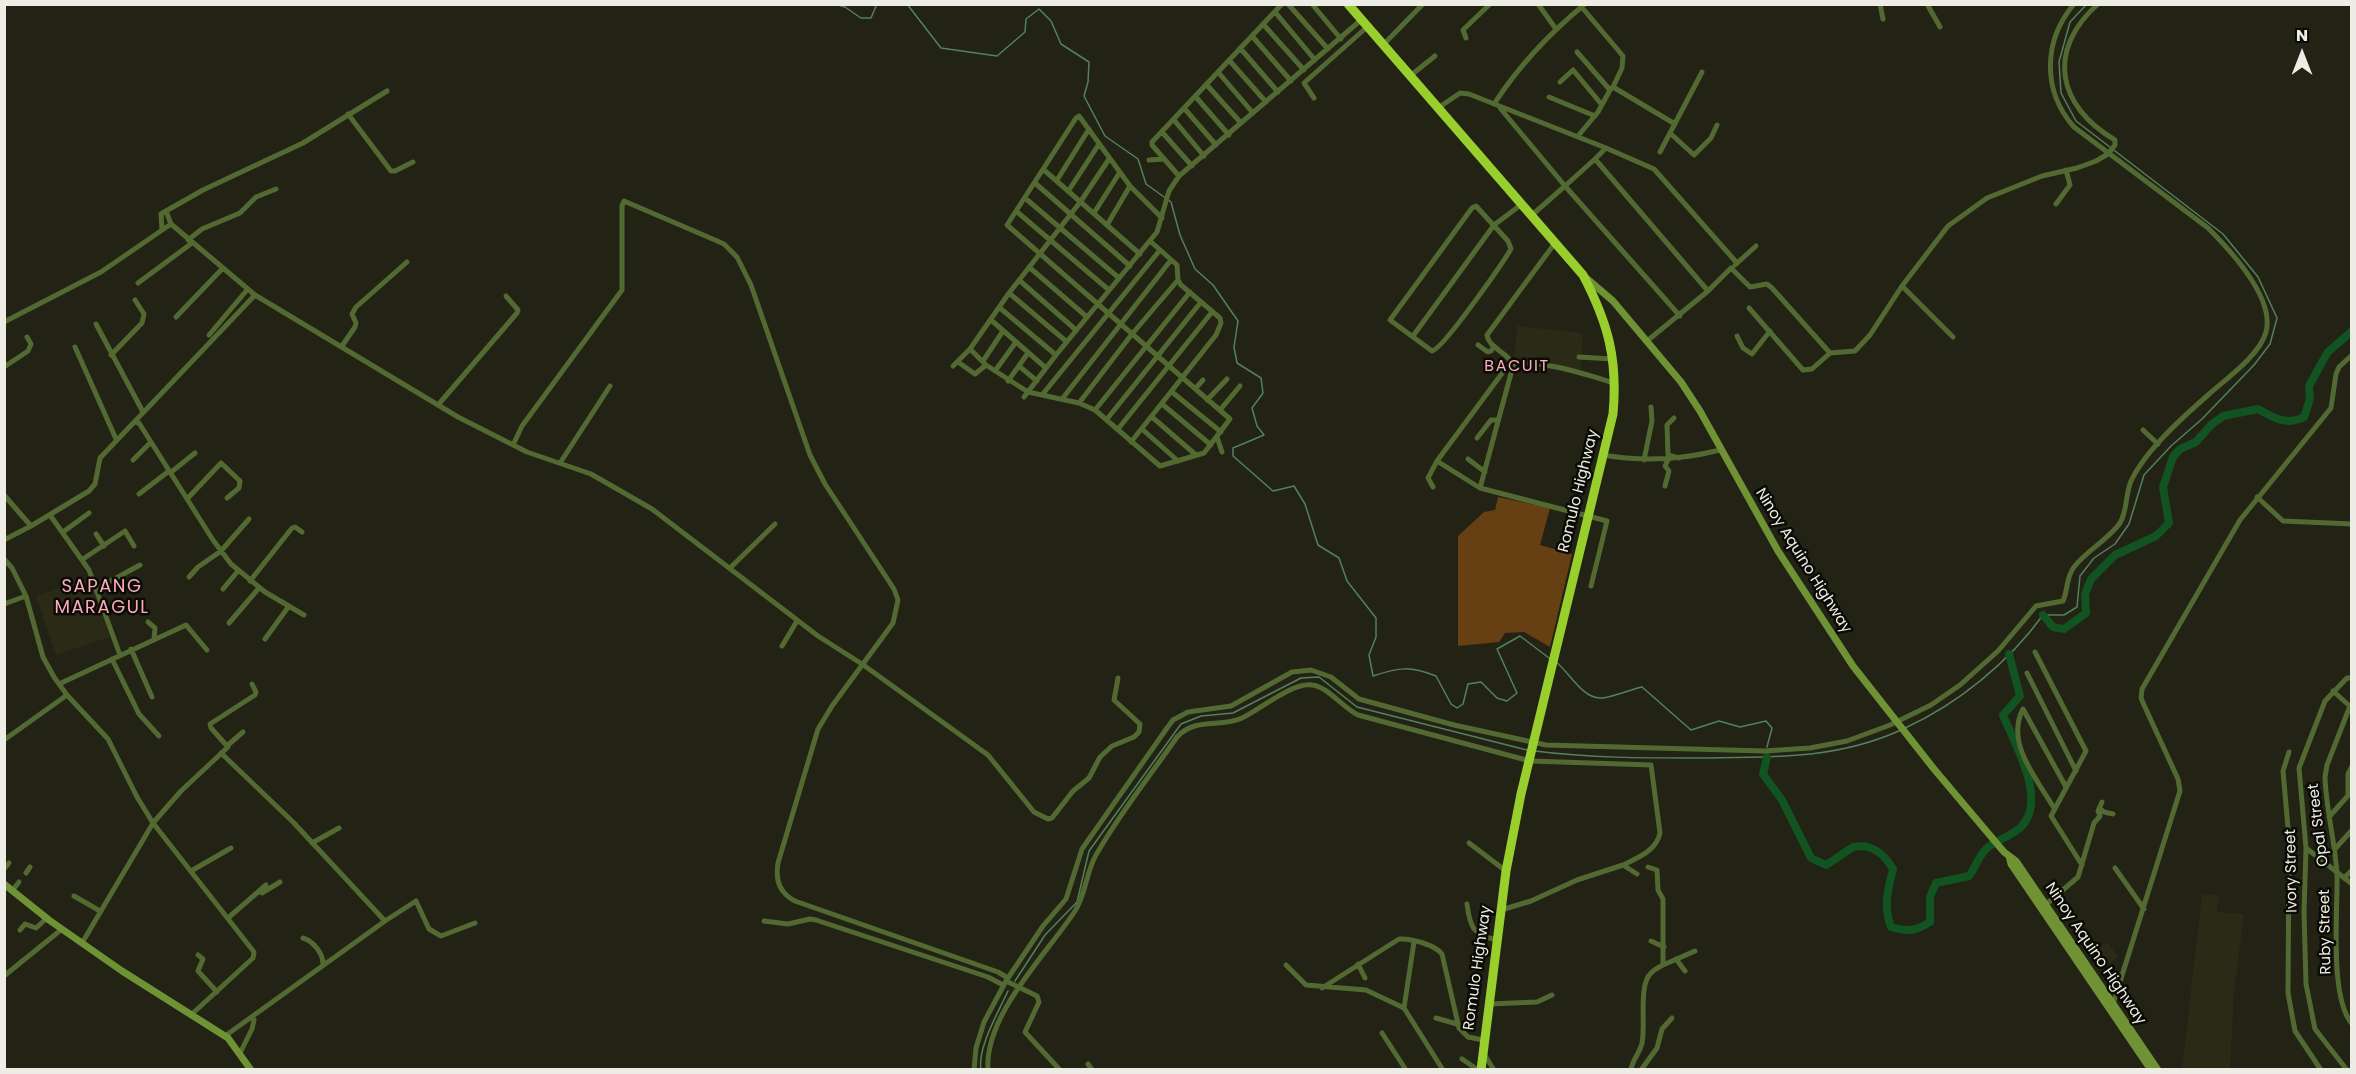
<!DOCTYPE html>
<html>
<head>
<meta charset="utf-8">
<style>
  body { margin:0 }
  #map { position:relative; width:2356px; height:1074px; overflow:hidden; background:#222215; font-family:Poppins,sans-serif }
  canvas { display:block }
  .frame { position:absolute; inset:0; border:6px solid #edede5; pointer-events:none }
  .north { position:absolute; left:2272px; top:24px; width:60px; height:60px; -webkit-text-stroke:4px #0b0b06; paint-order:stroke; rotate:0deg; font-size:16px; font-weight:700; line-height:24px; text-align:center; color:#edede5 }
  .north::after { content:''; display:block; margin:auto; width:21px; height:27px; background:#edede5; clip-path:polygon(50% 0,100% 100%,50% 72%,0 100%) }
</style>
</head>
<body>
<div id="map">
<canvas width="2356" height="1074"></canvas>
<div class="frame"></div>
<div class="north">N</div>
</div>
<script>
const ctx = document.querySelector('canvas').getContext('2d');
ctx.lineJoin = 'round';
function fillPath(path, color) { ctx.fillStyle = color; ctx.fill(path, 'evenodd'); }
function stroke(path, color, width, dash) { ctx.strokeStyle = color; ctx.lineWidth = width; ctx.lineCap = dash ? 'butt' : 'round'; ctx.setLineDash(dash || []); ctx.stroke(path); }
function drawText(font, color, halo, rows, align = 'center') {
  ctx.font = font + ' Poppins,sans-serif'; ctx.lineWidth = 5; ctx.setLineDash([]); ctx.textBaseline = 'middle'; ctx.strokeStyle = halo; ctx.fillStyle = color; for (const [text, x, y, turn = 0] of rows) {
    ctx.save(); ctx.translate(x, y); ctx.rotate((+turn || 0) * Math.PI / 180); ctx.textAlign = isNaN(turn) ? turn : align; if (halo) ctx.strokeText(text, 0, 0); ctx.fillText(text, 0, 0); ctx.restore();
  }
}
fillPath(new Path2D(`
  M 1517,326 L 1583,333 L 1581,370 L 1514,362 Z
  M 90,578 L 110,637 L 56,655 L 36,596 Z
  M 2202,894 L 2219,895 L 2217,912 L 2244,914 L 2234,993 L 2230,1069 L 2182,1069 Z
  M 2108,942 L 2118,957 L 2103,967 L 2093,953 Z`), '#2b2a17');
fillPath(new Path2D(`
  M 1498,497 L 1550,508 L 1540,545 L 1572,554 L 1550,647 L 1524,632 L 1505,633 L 1499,642 L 1458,646 L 1458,536 L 1484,512 L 1495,510 Z`), '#664012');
stroke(new Path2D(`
  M 835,4 L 845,7 L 861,18 L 871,18 L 877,4
  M 907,4 L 941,48 L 997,56 L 1025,32 L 1026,19 L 1039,9 L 1051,21 L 1061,44 L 1089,62 L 1088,82 L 1084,96 L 1105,136 L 1138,159 L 1146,184 L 1171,202 L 1180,235 L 1195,269 L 1213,285 L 1238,321 L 1234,347 L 1237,363 L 1261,378 L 1263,393 L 1252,408 L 1257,426 L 1264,435 L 1233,448 L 1233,456 L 1273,491 L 1294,486 L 1305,504 L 1318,545 L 1339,558 L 1347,581 L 1376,618 L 1376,637 L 1369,655 L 1373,676 C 1400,667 1410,666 1436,676 L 1451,704 L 1457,708 L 1463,704 L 1468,684 L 1481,682 L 1497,698 L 1507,701 L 1517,693 L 1497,649 L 1520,636 L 1549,658
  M 1556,662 C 1569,672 1582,698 1600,698 C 1607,699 1632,689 1642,687 L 1691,730 L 1719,721 L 1740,727 L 1766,721 L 1772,728 L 1767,747
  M 1905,728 C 1958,704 2009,662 2043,615 L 2064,615 L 2077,607 L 2080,576 L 2094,558 L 2115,544 L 2129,524 L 2144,475 L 2171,446 L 2202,419 L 2254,365 L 2270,344 L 2277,318 L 2258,277 L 2223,234 L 2076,121 L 2061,93 L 2059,62 L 2070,22 L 2087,4
  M 1535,751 C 1589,758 1645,758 1699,758 C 1770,757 1835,760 1901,730
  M 1015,981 L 1045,935 L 1077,902 L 1089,851 L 1181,724 L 1201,716 L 1233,713 L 1301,678 L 1319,677 L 1357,707 L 1527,750
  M 981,1070 C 977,1048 999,1011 1008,991`), '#53815c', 1.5);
stroke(new Path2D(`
  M 2043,615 L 2053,627 L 2064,629 L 2086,613 L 2085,594 L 2091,579 L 2115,555 L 2156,536 L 2169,523 L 2163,487 L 2173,457 L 2180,449 L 2196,442 L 2211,425 L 2223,416 L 2258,409 C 2274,418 2287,426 2304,417 L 2310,399 L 2309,386 L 2321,364 L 2328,352 L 2352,331
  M 1767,757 L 1763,774 L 1782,800 L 1811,858 L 1826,865 C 1833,861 1850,848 1854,847 C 1872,843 1885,855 1893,869 C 1888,889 1883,907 1891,927 C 1907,932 1916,931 1930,922 L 1930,897 L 1936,883 L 1969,876 C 1975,868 1979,856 1986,849 C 1996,840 2012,836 2021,827 C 2048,800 2015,745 2003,715 L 2020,696 L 2009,654`), '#115321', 8);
stroke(new Path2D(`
  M 1288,4 L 1328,49
  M 1312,4 L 1341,39
  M 1538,4 L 1556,29
  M 1579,4 L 1623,56 L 1622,68 L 1613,87
  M 1880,4 L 1883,19
  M 1927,4 L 1940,27
  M 1275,12 L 1315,60
  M 1263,24 L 1304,70
  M 1252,36 L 1291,81
  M 1466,38 L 1463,30 L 1490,4
  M 1383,45 L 1423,4
  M 1240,48 L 1278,92
  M 1577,52 L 1610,90 L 1598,112 L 1578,136
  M 1229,60 L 1266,102
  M 1218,72 L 1253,113
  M 1410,76 L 1435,56
  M 1560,82 L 1573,70 L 1602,105
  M 1206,84 L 1241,123
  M 1611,89 L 1613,87 L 1675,124
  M 387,91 L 303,143 L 203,190 L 166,211 L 171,224 L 255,295 L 458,417 L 527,452 L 591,474 L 652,509 L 818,636 L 862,664 L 988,755 L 1034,812 L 1048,819 L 1052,818 L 1073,791 L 1089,778 L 1100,757 L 1112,746 L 1134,737 L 1139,732 L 1140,724 L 1114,700 L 1118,678
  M 1195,96 L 1229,135
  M 1549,97 L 1595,116
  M 1314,98 L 1304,83 L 1367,27
  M 1494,104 C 1518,67 1551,32 1585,4
  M 1184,108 L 1216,145
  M 1438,108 L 1460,93 L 1469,94 L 1606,148 L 1595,159
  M 1500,108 L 1565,186 L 1532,215
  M 348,114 L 391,171 L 395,171 L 413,162
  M 1174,120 L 1204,156
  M 1162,132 L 1192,166
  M 1670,133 L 1694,155 L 1711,138 L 1717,125
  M 1606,148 L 1654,169 L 1737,263
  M 1660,152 L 1702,72
  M 1149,160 L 1164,159
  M 1044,170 L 1140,254
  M 1179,176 L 1152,145 L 1152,142 L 1282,4
  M 1057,180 L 1089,129
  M 1035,183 L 1130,266
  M 1069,190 L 1099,144
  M 1025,198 L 1119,278
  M 2056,204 L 2070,185 L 2066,170
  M 1476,206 L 1508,241 L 1511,249 C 1502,264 1443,349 1432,351 L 1390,320 L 1472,208 Z
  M 1016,211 L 1109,290
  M 1094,213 L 1120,172
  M 1107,225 L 1130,186
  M 162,230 L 161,214 L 166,211
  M 188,240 L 202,229 L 240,213 L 256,197 L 276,189
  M 1555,243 L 1487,335 C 1489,349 1509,352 1513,366 L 1480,488 L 1607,521 L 1591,586
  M 1735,265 L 1756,246
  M 1029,267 L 1087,317
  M 1019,280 L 1076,330
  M 138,283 L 192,243
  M 1902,286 L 1953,337
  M 1009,293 L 1067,342
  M 1000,308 L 1056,355
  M 1749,308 L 1803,370 L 1812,369 L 1830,353
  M 1680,316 L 1565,186 L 1595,159 L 1708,291 L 1731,268 L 1750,287 L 1767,284 L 1772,288 L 1830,353 L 1855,351 L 1870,335 L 1902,286 L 1948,226 L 1987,198 L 2042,176 L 2077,168 L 2096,161 L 2108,154 L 2115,145 L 2115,140 C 2057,106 2046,50 2098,4
  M 176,317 L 222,269
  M 991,320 L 1046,368
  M 4,322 L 101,272 L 171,224
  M 96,324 L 143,412
  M 209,335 L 247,290
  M 1413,336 L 1494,225 L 1522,204
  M 1737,336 L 1743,348 L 1752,354 L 1770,331
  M 1647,341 L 1708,291
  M 1478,345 L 1488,352 L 1491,351 L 1494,346
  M 342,346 L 355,327 L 356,323 L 352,314 L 356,307 L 407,262
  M 75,347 L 116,439
  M 970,349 L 986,365 L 1028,392 L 1079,403 L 1095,410 L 1160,466 L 1204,453 L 1230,419 L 1007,225 L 1076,118 L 1079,116 L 1130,186 L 1162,218
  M 111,355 L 142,323 L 144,314 L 135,300
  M 1579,357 L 1612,359
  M 983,361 L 1003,331
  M 958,362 L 975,374 L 986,365
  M 953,366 L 970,349 L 1009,293 L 1081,201 L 1109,159
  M 1019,366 L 1037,381
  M 4,367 L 28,351 L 31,344 L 27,337
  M 995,371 L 1016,342
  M 1008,381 L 1028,353
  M 1195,389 L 1203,380
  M 1172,392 L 1221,432
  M 1042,395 L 1160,250
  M 1024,397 L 1056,355 L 1157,232 L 1169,191 L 1179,176 L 1361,20
  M 1062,399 L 1171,260
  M 1207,400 L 1227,379
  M 1079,403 L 1132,334 L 1178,280
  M 1162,404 L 1211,445
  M 438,405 L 517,313 L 518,310 L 506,296
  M 1095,410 L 1190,292
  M 1220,410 L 1240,386
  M 1152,417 L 1196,455
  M 1674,418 L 1667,425 L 1668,455 L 1679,458
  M 1107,419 L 1201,302
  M 135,422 L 139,423 L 213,540 L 231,564 L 265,592 L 304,615
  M 1118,429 L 1212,312
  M 1142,429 L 1178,461
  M 2143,430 L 2158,444
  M 1217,437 L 1222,452
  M 1477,438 L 1491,420 L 1498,420
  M 1131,442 L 1216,335 L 1221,323 L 1220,318 L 1181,285 L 1178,280 L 1177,265 L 1150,241
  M 513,445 L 522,426 L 622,290 L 622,206 L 624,201 L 715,240 L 724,244 L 737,257 L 751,285 L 810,455 L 825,484 L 894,589 L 898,600 L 893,623 L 832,706 L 818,729 L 778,863 C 775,880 779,893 795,901 L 998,972 L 1008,978
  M 1603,455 C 1643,462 1681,460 1720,450
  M 1468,459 L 1485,472
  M 133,460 L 151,442
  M 1644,460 L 1652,421 L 1651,407
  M 560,463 L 610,386
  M 170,473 L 195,453
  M 1665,486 L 1669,471 L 1665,466 L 1668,460
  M 1433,487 L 1428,478 L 1437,461
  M 1480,488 L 1437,461 L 1506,368 C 1526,354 1591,376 1614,383
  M 139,494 L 169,471
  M 4,495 L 31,526 L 89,491 L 95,484 L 100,458 L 255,295
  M 2257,497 L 2283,521 L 2352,524
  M 187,499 L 221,463 L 240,481 L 239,488 L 227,498
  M 50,515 L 89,570 L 120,655
  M 63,532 L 89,513
  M 96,534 L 104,546
  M 4,540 L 31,526
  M 4,559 L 12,568 L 26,596 L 4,604
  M 83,559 L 125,531 L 134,546
  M 730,568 L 775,524
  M 189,577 L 198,567 L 221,551 L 249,519
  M 250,581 L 292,528 L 295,527 L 302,532
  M 96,589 L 140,565
  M 223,589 L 238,571
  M 26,596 L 43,657 L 54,677 L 67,695 L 108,739 L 137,797 L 153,823 L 254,952 L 253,958 L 192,1014
  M 148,622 L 155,628 L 154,639
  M 229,623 L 259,588
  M 265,639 L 289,606
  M 782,646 L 797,621
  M 131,649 L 152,697
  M 2035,652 L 2086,751 L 2051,816 L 2082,865
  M 112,659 L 139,714 L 159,736
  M 2027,673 L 2076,771
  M 59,684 L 186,625 L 207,650
  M 2333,691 L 2352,708
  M 2350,706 L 2327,765 L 2325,777 C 2326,810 2335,841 2337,874 C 2338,910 2329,997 2352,1024
  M 4,740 L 67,695
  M 228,745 L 243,732
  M 2289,752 L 2283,771 L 2289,839 L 2288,993 L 2295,1031 L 2321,1070
  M 221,753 L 293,822 L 385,921 L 416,901 L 429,929 L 441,936 L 475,923
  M 2348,795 L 2348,774 L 2352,766
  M 2054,808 C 2037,779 2005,743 2023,709 L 2066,787
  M 2099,808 L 2104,812 L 2113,814
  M 2329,817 L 2352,791
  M 312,843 L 339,828
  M 1469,843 L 1506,871
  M 2306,848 L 2352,884
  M 2334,850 L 2352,830
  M 2115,868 L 2144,909
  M 4,869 L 9,863
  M 191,871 L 231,848
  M 26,873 L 30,867
  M 2344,878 L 2352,870
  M 12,891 L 19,882
  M 259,891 L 262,893 L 280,882
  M 74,896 L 100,911
  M 1467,904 C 1470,928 1473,934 1496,940
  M 2043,907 L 2078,877 L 2094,823 L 2100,816 L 2098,811 L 2102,802
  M 1501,910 L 1531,901 L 1577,880 L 1623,865 L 1637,874
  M 228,918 L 266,885
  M 764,921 L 788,924 L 810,919 L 816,920 L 988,977 L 1003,985
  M 20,930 L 25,924 L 36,928 L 47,918
  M 303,938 C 313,941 323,953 323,964
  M 1651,941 L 1664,947
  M 82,943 L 153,823 L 181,791 L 228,747 L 211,728 L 210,724 L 255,695 L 256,692 L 252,684
  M 198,955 L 203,959 L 198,971 L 217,992
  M 1676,959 L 1685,971
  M 1358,964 L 1365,978
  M 1286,965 L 1306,985 L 1366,990 L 1404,1008 L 1443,1070
  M 1663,965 L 1695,951
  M 4,976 L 62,929
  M 1006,981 L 1037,996 L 1039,1002 L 1025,1032 L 1060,1070
  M 1322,988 L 1399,939 C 1411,938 1435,945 1442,954 L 1459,1028 L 1468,1037 L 1483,1040
  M 1489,1004 L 1537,1002 L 1552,995
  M 2113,1004 L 2180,791 L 2178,779 L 2144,705 L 2141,698 L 2142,689 L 2240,520 L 2331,408 L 2336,374 L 2339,367 L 2352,355
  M 1404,1008 L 1414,942
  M 1436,1018 L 1457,1024
  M 1382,1033 L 1406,1070
  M 225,1036 L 385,921
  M 240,1053 L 252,1029 L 254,1020
  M 1484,1054 L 1494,1070
  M 1462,1059 L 1478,1070
  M 1088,1064 L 1092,1070
  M 974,1070 L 976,1048 L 984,1022 L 1006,981 L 1043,926 L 1066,899 L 1082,849 L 1167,728 L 1173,720 L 1188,712 L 1231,706 L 1292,672 L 1311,670 L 1331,677 L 1359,699 L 1454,725 L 1546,745 L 1764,751 L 1810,748 L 1847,741 L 1890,725 L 1931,705 L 1960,685 L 1998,651 L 2036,606 L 2063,601 C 2068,590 2066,577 2074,567 C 2087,550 2108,540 2120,523 C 2128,510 2125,492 2132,479 C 2147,449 2183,417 2208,395 C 2226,379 2260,355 2266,332 C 2275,298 2230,250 2208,228 L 2074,127 C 2042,91 2043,41 2074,4
  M 988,1070 C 984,1015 1047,954 1075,911 C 1086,894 1086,872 1096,855 C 1119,814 1150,776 1177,737 C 1195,717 1220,728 1242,718 C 1261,709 1292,682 1312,685 C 1327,686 1343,708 1358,715 L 1530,761 L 1651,765 L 1660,833 C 1656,851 1639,857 1623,865
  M 1631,1070 C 1632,1060 1640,1053 1642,1043 C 1646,1025 1638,985 1651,973 C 1654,970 1659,967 1663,965 L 1663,899 L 1658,890 L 1657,870 L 1648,867
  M 1641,1070 L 1657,1048 L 1662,1029 L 1672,1018
  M 2347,1070 L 2315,1029 L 2306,984 L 2304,912 L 2306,848 L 2299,768 L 2325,701 L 2347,678 L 2352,678`), '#536932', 5);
stroke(new Path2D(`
  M 1585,277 L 1613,301 L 1681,382 L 1700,411 L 1778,551 L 1853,666 L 1934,769 L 2004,852 L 2016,861 L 2158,1070
  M 2009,856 L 2011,864 L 2151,1070
  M 4,884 L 49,920 L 122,971 L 228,1038 L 251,1070`), '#6f9234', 7);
stroke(new Path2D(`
  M 1348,4 L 1583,275 C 1608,323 1618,359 1613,414 L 1521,794 L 1506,871 L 1481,1070`), '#99cf2d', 9);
drawText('15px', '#edede5', '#0b0b06', [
  ["Romulo Highway",1579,491,-76],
  ["Ninoy Aquino Highway",1803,561,58],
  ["Opal Street",2319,825,-97],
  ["Ivory Street",2292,871,-91],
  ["Ruby Street",2326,932,-91],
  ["Ninoy Aquino Highway",2095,954,56],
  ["Romulo Highway",1478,968,-82]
]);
ctx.letterSpacing = '1.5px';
drawText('16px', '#ffabbd', '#0b0b06', [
  ["BACUIT",1517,367]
]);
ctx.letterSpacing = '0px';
ctx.letterSpacing = '1.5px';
drawText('18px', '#ffabbd', '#0b0b06', [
  ["SAPANG",102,587],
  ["MARAGUL",102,608]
]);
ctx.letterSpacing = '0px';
</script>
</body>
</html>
